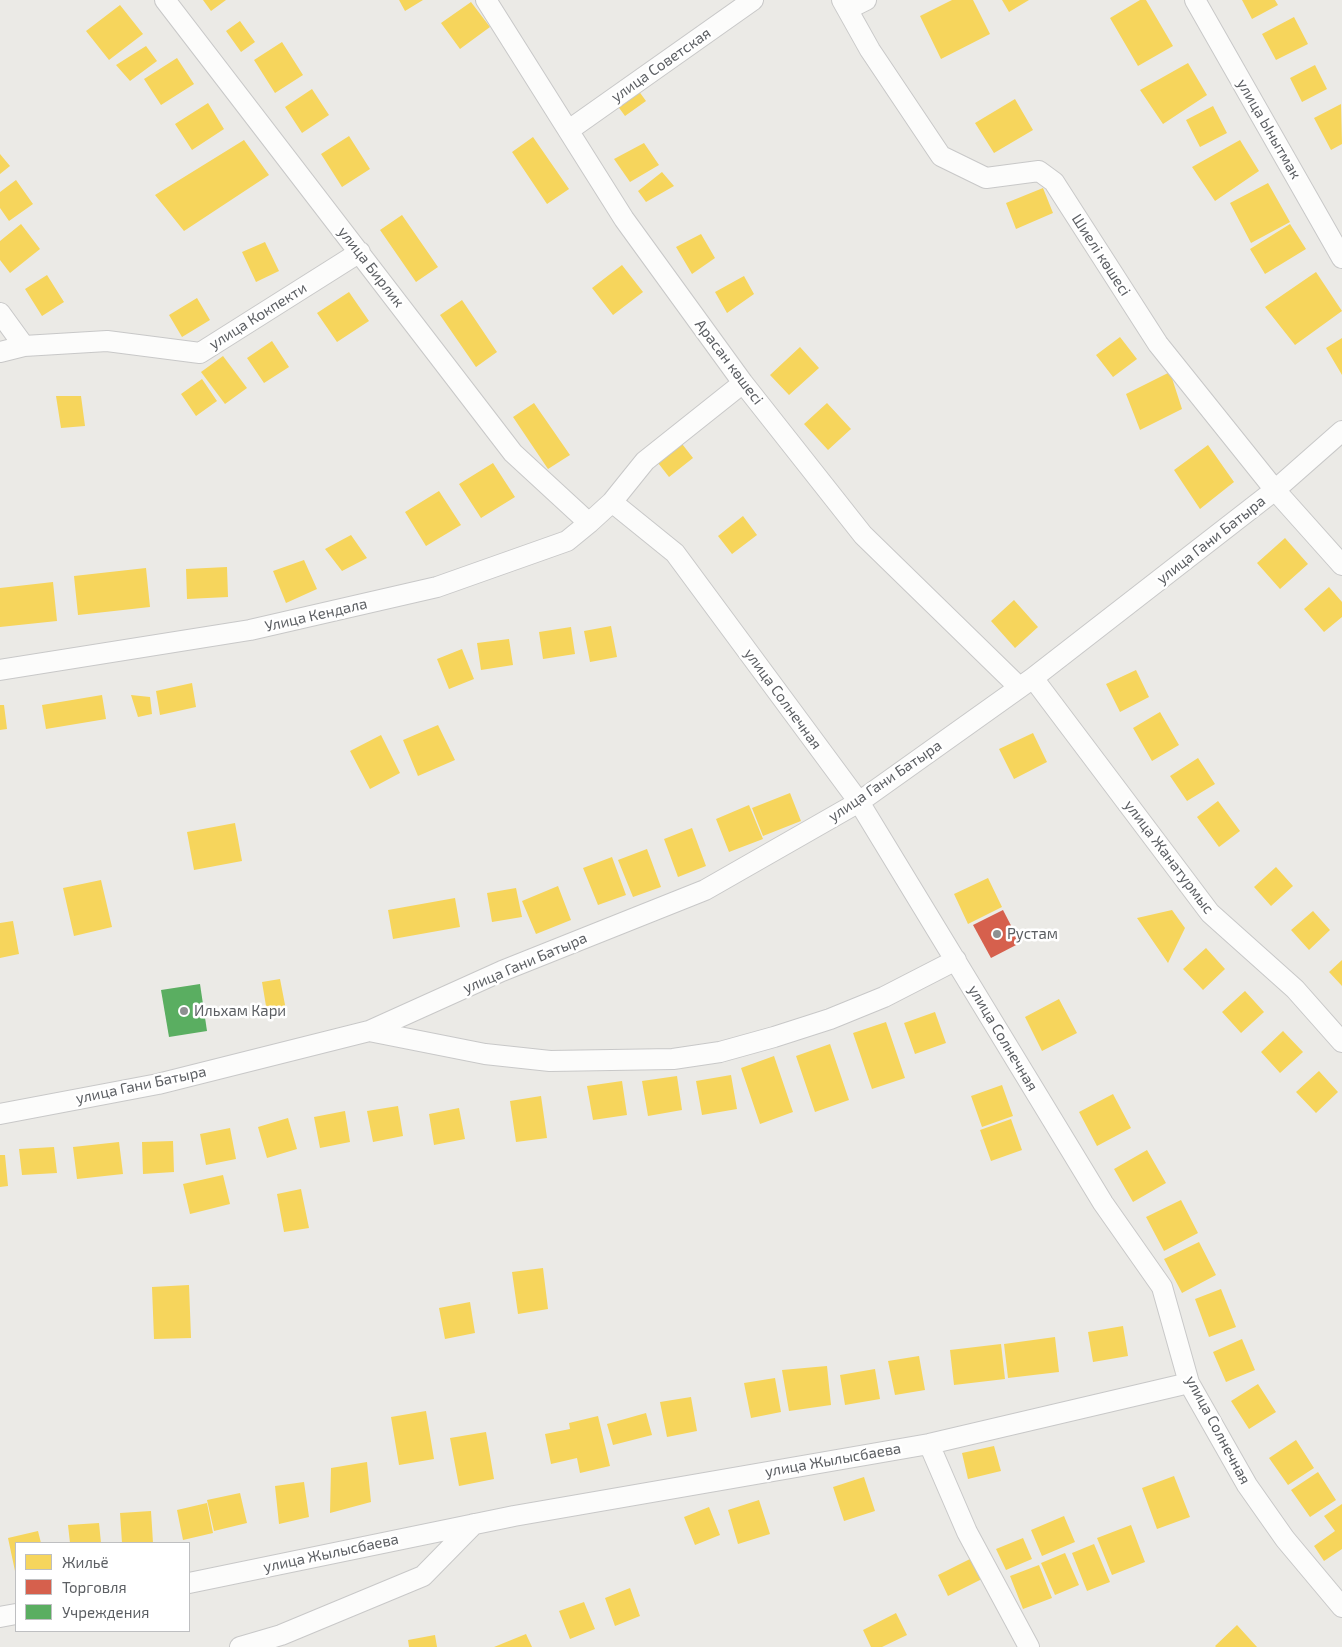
<!DOCTYPE html>
<html>
<head>
<meta charset="utf-8">
<style>
  body { margin:0 }
  #map { position:relative; width:1342px; height:1647px; overflow:hidden; background:#ebeae6; font-family:"Exo 2",sans-serif }
  canvas { display:block }
  .legend { position:absolute; left:15px; top:1542px; width:175px; height:90px; box-sizing:border-box; background:#fff; border:1px solid #bebfc1; margin:0; padding:6px 9px; list-style:none; font-size:15px; color:#5c5f63 }
  .legend li { display:flex; align-items:center; gap:10px; height:25px }
  .legend b { width:25px; border:1px solid #bebfc1 }
</style>
</head>
<body>
<div id="map">
<canvas width="1342" height="1647"></canvas>
<ul class="legend">
<li><b style="height:14px;background:#f6d55c"></b>Жильё</li>
<li><b style="height:14px;background:#d6604d"></b>Торговля</li>
<li><b style="height:14px;background:#5aae61"></b>Учреждения</li>
</ul>
</div>
<script>
const ctx = document.querySelector('canvas').getContext('2d');
ctx.lineJoin = 'round';
function fillPath(path, color) { ctx.fillStyle = color; ctx.fill(path, 'evenodd'); }
function stroke(path, color, width, dash) { ctx.strokeStyle = color; ctx.lineWidth = width; ctx.lineCap = dash ? 'butt' : 'round'; ctx.setLineDash(dash || []); ctx.stroke(path); }
function drawText(font, color, halo, rows, align = 'center') {
  ctx.font = font + ' "Exo 2",sans-serif'; ctx.lineWidth = 5; ctx.setLineDash([]); ctx.textBaseline = 'middle'; ctx.strokeStyle = halo; ctx.fillStyle = color; for (const [text, x, y, turn = 0] of rows) {
    ctx.save(); ctx.translate(x, y); ctx.rotate((+turn || 0) * Math.PI / 180); ctx.textAlign = isNaN(turn) ? turn : align; if (halo) ctx.strokeText(text, 0, 0); ctx.fillText(text, 0, 0); ctx.restore();
  }
}
fillPath(new Path2D(`
  M 203,0 L 226,0 L 211,11 Z
  M 399,0 L 423,0 L 405,11 Z
  M 952,0 L 973,0 L 990,34 L 941,59 L 920,16 Z
  M 1002,0 L 1029,0 L 1009,12 Z
  M 1140,0 L 1146,0 L 1173,46 L 1138,66 L 1110,18 Z
  M 1242,0 L 1275,0 L 1278,5 L 1252,19 Z
  M 471,2 L 490,27 L 460,49 L 441,23 Z
  M 120,5 L 143,34 L 109,60 L 86,31 Z
  M 1294,17 L 1308,44 L 1276,60 L 1262,34 Z
  M 240,21 L 255,42 L 241,52 L 226,31 Z
  M 282,42 L 303,75 L 275,93 L 254,60 Z
  M 146,46 L 157,61 L 130,81 L 116,65 Z
  M 177,58 L 194,84 L 161,105 L 144,79 Z
  M 1188,63 L 1207,95 L 1163,124 L 1140,90 Z
  M 1315,65 L 1327,89 L 1302,102 L 1290,78 Z
  M 312,89 L 329,115 L 302,133 L 285,107 Z
  M 638,90 L 646,101 L 625,116 L 617,105 Z
  M 1015,99 L 1033,130 L 994,153 L 975,123 Z
  M 208,103 L 224,129 L 192,150 L 175,124 Z
  M 1341,104 L 1342,144 L 1331,150 L 1314,118 Z
  M 1213,106 L 1227,133 L 1200,147 L 1186,120 Z
  M 349,136 L 370,169 L 342,187 L 321,154 Z
  M 533,137 L 569,189 L 547,204 L 512,152 Z
  M 244,140 L 269,175 L 184,231 L 155,195 Z
  M 1240,140 L 1259,171 L 1215,201 L 1192,167 Z
  M 644,143 L 659,165 L 630,182 L 614,159 Z
  M 0,154 L 10,166 L 0,174 Z
  M 662,172 L 674,186 L 646,202 L 638,191 Z
  M 16,180 L 33,204 L 9,221 L 0,208 L 0,192 Z
  M 1268,183 L 1290,222 L 1251,243 L 1230,203 Z
  M 1043,188 L 1053,213 L 1016,229 L 1006,203 Z
  M 402,215 L 438,267 L 416,282 L 380,230 Z
  M 21,224 L 40,249 L 10,273 L 0,260 L 0,241 Z
  M 1290,224 L 1306,249 L 1265,274 L 1250,249 Z
  M 701,234 L 715,258 L 692,274 L 676,247 Z
  M 265,242 L 279,271 L 256,282 L 242,252 Z
  M 622,265 L 643,292 L 613,315 L 592,288 Z
  M 1316,272 L 1342,311 L 1295,345 L 1265,307 Z
  M 47,275 L 64,302 L 42,316 L 25,289 Z
  M 744,276 L 754,294 L 727,313 L 715,292 Z
  M 349,292 L 369,321 L 337,342 L 317,313 Z
  M 197,298 L 210,320 L 182,337 L 169,315 Z
  M 462,300 L 497,352 L 476,367 L 440,315 Z
  M 1120,337 L 1137,359 L 1113,377 L 1096,355 Z
  M 1342,338 L 1342,375 L 1326,348 Z
  M 272,341 L 289,367 L 264,383 L 247,358 Z
  M 800,347 L 819,368 L 789,395 L 770,375 Z
  M 223,356 L 247,388 L 225,404 L 201,372 Z
  M 1170,372 L 1182,409 L 1140,430 L 1126,394 Z
  M 202,379 L 217,401 L 196,416 L 181,394 Z
  M 56,396 L 81,396 L 85,426 L 61,428 Z
  M 534,403 L 570,455 L 548,469 L 513,417 Z
  M 827,403 L 851,429 L 828,450 L 804,424 Z
  M 679,440 L 693,458 L 669,477 L 655,459 Z
  M 1208,445 L 1234,482 L 1200,509 L 1174,470 Z
  M 493,463 L 515,497 L 481,518 L 459,484 Z
  M 439,491 L 461,525 L 426,546 L 405,512 Z
  M 743,516 L 757,535 L 732,554 L 718,536 Z
  M 351,535 L 367,558 L 342,571 L 325,549 Z
  M 1285,538 L 1308,564 L 1280,589 L 1257,563 Z
  M 304,560 L 317,589 L 286,603 L 273,571 Z
  M 227,567 L 228,597 L 187,599 L 186,569 Z
  M 146,568 L 150,607 L 78,615 L 74,576 Z
  M 53,582 L 57,621 L 0,627 L 0,588 Z
  M 1329,587 L 1342,602 L 1342,617 L 1324,632 L 1304,609 Z
  M 1014,600 L 1038,627 L 1015,648 L 991,621 Z
  M 611,626 L 617,657 L 590,662 L 584,631 Z
  M 571,627 L 575,654 L 543,659 L 539,632 Z
  M 509,639 L 513,665 L 481,670 L 477,643 Z
  M 462,649 L 474,679 L 449,689 L 437,659 Z
  M 1136,670 L 1149,697 L 1120,712 L 1106,684 Z
  M 192,683 L 196,707 L 160,715 L 156,691 Z
  M 102,695 L 106,719 L 46,729 L 42,705 Z
  M 131,695 L 150,697 L 152,714 L 138,717 Z
  M 0,705 L 4,705 L 7,729 L 0,730 Z
  M 1160,712 L 1179,745 L 1152,761 L 1133,728 Z
  M 438,725 L 455,760 L 418,776 L 403,740 Z
  M 1033,733 L 1047,762 L 1014,779 L 999,749 Z
  M 381,735 L 400,773 L 370,789 L 350,751 Z
  M 1198,758 L 1215,784 L 1187,801 L 1170,776 Z
  M 790,793 L 801,821 L 763,836 L 752,808 Z
  M 1218,801 L 1240,831 L 1219,847 L 1197,817 Z
  M 749,805 L 763,839 L 729,852 L 716,819 Z
  M 235,823 L 242,861 L 194,870 L 187,832 Z
  M 692,828 L 706,866 L 678,877 L 664,839 Z
  M 647,849 L 661,887 L 633,897 L 618,860 Z
  M 612,857 L 626,895 L 598,905 L 583,868 Z
  M 1276,867 L 1293,886 L 1271,906 L 1254,887 Z
  M 988,878 L 1002,907 L 968,924 L 954,894 Z
  M 101,880 L 112,927 L 74,936 L 63,888 Z
  M 558,886 L 571,920 L 536,934 L 522,901 Z
  M 516,888 L 522,917 L 492,922 L 487,893 Z
  M 455,898 L 460,927 L 393,939 L 388,910 Z
  M 1172,910 L 1185,928 L 1168,963 L 1137,918 Z
  M 1313,911 L 1330,930 L 1309,950 L 1291,930 Z
  M 13,921 L 19,954 L 0,958 L 0,923 Z
  M 1206,948 L 1225,969 L 1203,990 L 1183,969 Z
  M 1342,960 L 1342,986 L 1329,972 Z
  M 280,979 L 287,1015 L 268,1018 L 262,982 Z
  M 1245,991 L 1264,1012 L 1241,1033 L 1222,1012 Z
  M 1059,999 L 1077,1033 L 1042,1051 L 1025,1017 Z
  M 935,1012 L 946,1043 L 915,1054 L 904,1023 Z
  M 886,1022 L 905,1078 L 872,1089 L 853,1033 Z
  M 1283,1031 L 1303,1052 L 1280,1073 L 1261,1052 Z
  M 830,1044 L 849,1100 L 815,1112 L 796,1056 Z
  M 774,1056 L 793,1112 L 760,1124 L 741,1068 Z
  M 1319,1071 L 1338,1092 L 1316,1113 L 1296,1092 Z
  M 731,1075 L 737,1109 L 702,1115 L 696,1081 Z
  M 677,1076 L 682,1110 L 648,1116 L 642,1081 Z
  M 622,1081 L 627,1115 L 593,1120 L 587,1086 Z
  M 1002,1085 L 1013,1116 L 982,1127 L 971,1096 Z
  M 1113,1094 L 1131,1128 L 1097,1146 L 1079,1112 Z
  M 541,1096 L 547,1138 L 516,1142 L 510,1101 Z
  M 398,1106 L 403,1136 L 373,1142 L 367,1111 Z
  M 459,1108 L 465,1139 L 434,1145 L 429,1114 Z
  M 345,1111 L 350,1142 L 320,1148 L 314,1117 Z
  M 288,1118 L 297,1149 L 267,1158 L 258,1127 Z
  M 1011,1119 L 1022,1150 L 991,1161 L 980,1130 Z
  M 230,1128 L 236,1159 L 206,1165 L 200,1134 Z
  M 173,1141 L 174,1172 L 143,1174 L 142,1142 Z
  M 119,1142 L 123,1174 L 77,1179 L 73,1147 Z
  M 54,1147 L 57,1173 L 22,1175 L 19,1149 Z
  M 1147,1150 L 1166,1183 L 1133,1202 L 1114,1169 Z
  M 0,1155 L 5,1155 L 8,1186 L 0,1187 Z
  M 223,1175 L 230,1204 L 190,1214 L 183,1184 Z
  M 301,1189 L 309,1228 L 284,1232 L 277,1194 Z
  M 1181,1200 L 1198,1233 L 1164,1251 L 1146,1217 Z
  M 1199,1242 L 1216,1275 L 1182,1293 L 1164,1259 Z
  M 543,1268 L 548,1309 L 518,1314 L 512,1272 Z
  M 189,1285 L 191,1338 L 154,1339 L 152,1287 Z
  M 1221,1289 L 1236,1327 L 1209,1337 L 1195,1299 Z
  M 470,1302 L 475,1333 L 445,1339 L 439,1308 Z
  M 1123,1326 L 1128,1356 L 1093,1362 L 1088,1332 Z
  M 1055,1337 L 1059,1372 L 1008,1378 L 1004,1344 Z
  M 1242,1339 L 1255,1370 L 1226,1382 L 1213,1352 Z
  M 1001,1344 L 1005,1379 L 954,1385 L 950,1350 Z
  M 919,1356 L 925,1390 L 895,1395 L 888,1361 Z
  M 827,1366 L 831,1405 L 789,1411 L 782,1370 Z
  M 875,1369 L 880,1399 L 845,1405 L 840,1375 Z
  M 775,1378 L 781,1412 L 751,1418 L 744,1383 Z
  M 1258,1384 L 1276,1412 L 1249,1429 L 1231,1401 Z
  M 691,1397 L 697,1431 L 667,1437 L 660,1402 Z
  M 426,1411 L 434,1459 L 399,1465 L 391,1417 Z
  M 646,1413 L 652,1435 L 613,1445 L 607,1424 Z
  M 598,1416 L 610,1466 L 580,1473 L 577,1458 L 551,1464 L 545,1434 L 570,1429 L 569,1423 Z
  M 486,1432 L 494,1479 L 459,1486 L 450,1438 Z
  M 1296,1440 L 1314,1468 L 1288,1485 L 1269,1458 Z
  M 994,1446 L 1001,1471 L 968,1479 L 962,1453 Z
  M 367,1462 L 371,1502 L 330,1513 L 331,1468 Z
  M 1318,1472 L 1336,1500 L 1310,1517 L 1291,1490 Z
  M 1174,1476 L 1190,1517 L 1157,1529 L 1142,1488 Z
  M 864,1477 L 875,1511 L 844,1521 L 833,1487 Z
  M 304,1482 L 309,1517 L 279,1524 L 275,1486 Z
  M 240,1493 L 247,1523 L 214,1531 L 207,1500 Z
  M 759,1500 L 770,1534 L 738,1544 L 728,1510 Z
  M 207,1503 L 213,1533 L 183,1540 L 177,1510 Z
  M 1342,1504 L 1342,1549 L 1324,1561 L 1314,1546 L 1335,1531 L 1324,1516 Z
  M 709,1507 L 720,1535 L 695,1545 L 684,1517 Z
  M 151,1511 L 153,1543 L 122,1543 L 120,1513 Z
  M 1064,1516 L 1075,1542 L 1042,1556 L 1031,1530 Z
  M 99,1523 L 101,1543 L 70,1543 L 68,1525 Z
  M 1131,1525 L 1145,1562 L 1112,1575 L 1097,1538 Z
  M 38,1531 L 41,1543 L 16,1543 L 15,1571 L 8,1538 Z
  M 1023,1538 L 1032,1559 L 1006,1570 L 996,1549 Z
  M 1094,1544 L 1110,1582 L 1087,1591 L 1072,1553 Z
  M 1065,1553 L 1079,1585 L 1055,1595 L 1041,1563 Z
  M 972,1558 L 982,1579 L 948,1596 L 938,1575 Z
  M 1039,1565 L 1052,1598 L 1023,1609 L 1010,1576 Z
  M 630,1588 L 640,1616 L 615,1626 L 605,1598 Z
  M 584,1602 L 595,1629 L 570,1639 L 559,1611 Z
  M 896,1613 L 907,1635 L 882,1647 L 871,1647 L 863,1630 Z
  M 1237,1625 L 1257,1647 L 1216,1647 L 1215,1646 Z
  M 526,1634 L 532,1647 L 494,1647 Z
  M 435,1635 L 437,1647 L 409,1647 L 408,1640 Z`), '#f6d55c');
fillPath(new Path2D(`
  M 1003,910 L 1020,943 L 991,958 L 973,925 Z`), '#d6604d');
fillPath(new Path2D(`
  M 200,984 L 207,1031 L 169,1037 L 161,990 Z`), '#5aae61');
const minor = new Path2D(`
  M 165,0 L 513,453 L 589,523
  M 486,0 L 624,219 L 743,383 L 863,535 L 1019,687
  M 842,0 L 870,50 L 941,156 L 986,178 L 1039,171 L 1054,182 L 1158,344 L 1275,490 L 1342,565
  M 1195,0 L 1342,258
  M 848,9 L 866,0
  M 569,130 L 753,0
  M 0,313 L 24,346
  M 0,352 L 24,346 L 107,341 L 200,353 L 360,252
  M 612,502 L 675,553 L 859,802 L 1103,1203 L 1162,1287 L 1189,1383 L 1247,1485 L 1285,1539 L 1342,1607
  M 0,670 L 250,630 L 437,587 L 567,541 L 589,523 L 612,502 L 645,461 L 743,383
  M 1033,678 L 1210,913 L 1295,989 L 1342,1042
  M 369,1031 L 485,1054 L 550,1061 L 673,1059 L 720,1052 L 774,1037 L 830,1019 L 884,997 L 956,960
  M 0,1114 L 158,1084 L 369,1031 L 502,971 L 705,890 L 859,802 L 1033,678 L 1275,490 L 1342,431
  M 929,1444 L 967,1532 L 1029,1647
  M 189,1583 L 514,1516 L 929,1444 L 1189,1383
  M 0,1617 L 16,1614
  M 240,1647 L 281,1635 L 423,1576 L 474,1524`);
stroke(minor, '#c8c8c8', 22);
stroke(minor, '#fcfcfb', 20);
for (const [x, y, r, color] of [
  [997,934,5,"#8e9091"],
  [184,1011,5,"#8e9091"]
]) { const dot = new Path2D(); dot.arc(x, y, r, 0, 2 * Math.PI); ctx.fillStyle = color; ctx.fill(dot); stroke(dot, '#fff', 2); }
drawText('15px', '#5c5f63', '#fff', [
  ["улица Советская",661,65,-35],
  ["улица Ынытмак",1269,129,60],
  ["Шиелі көшесі",1101,255,57],
  ["улица Бирлик",371,267,52],
  ["улица Кокпекти",258,316,-32],
  ["Арасан көшесі",729,362,53],
  ["улица Гани Батыра",1211,540,-38],
  ["Улица Кендала",316,615,-13],
  ["улица Солнечная",783,699,54],
  ["улица Гани Батыра",885,781,-34],
  ["улица Жанатурмыс",1169,857,53],
  ["улица Гани Батыра",525,963,-23],
  ["улица Солнечная",1003,1038,59],
  ["улица Гани Батыра",141,1085,-12],
  ["улица Солнечная",1218,1430,62],
  ["улица Жылысбаева",833,1460,-10],
  ["улица Жылысбаева",331,1553,-12]
]);
drawText('15px', '#5c5f63', '#fff', [
  ["Рустам",1007,934],
  ["Ильхам Кари",194,1011]
], 'left');
</script>
</body>
</html>
